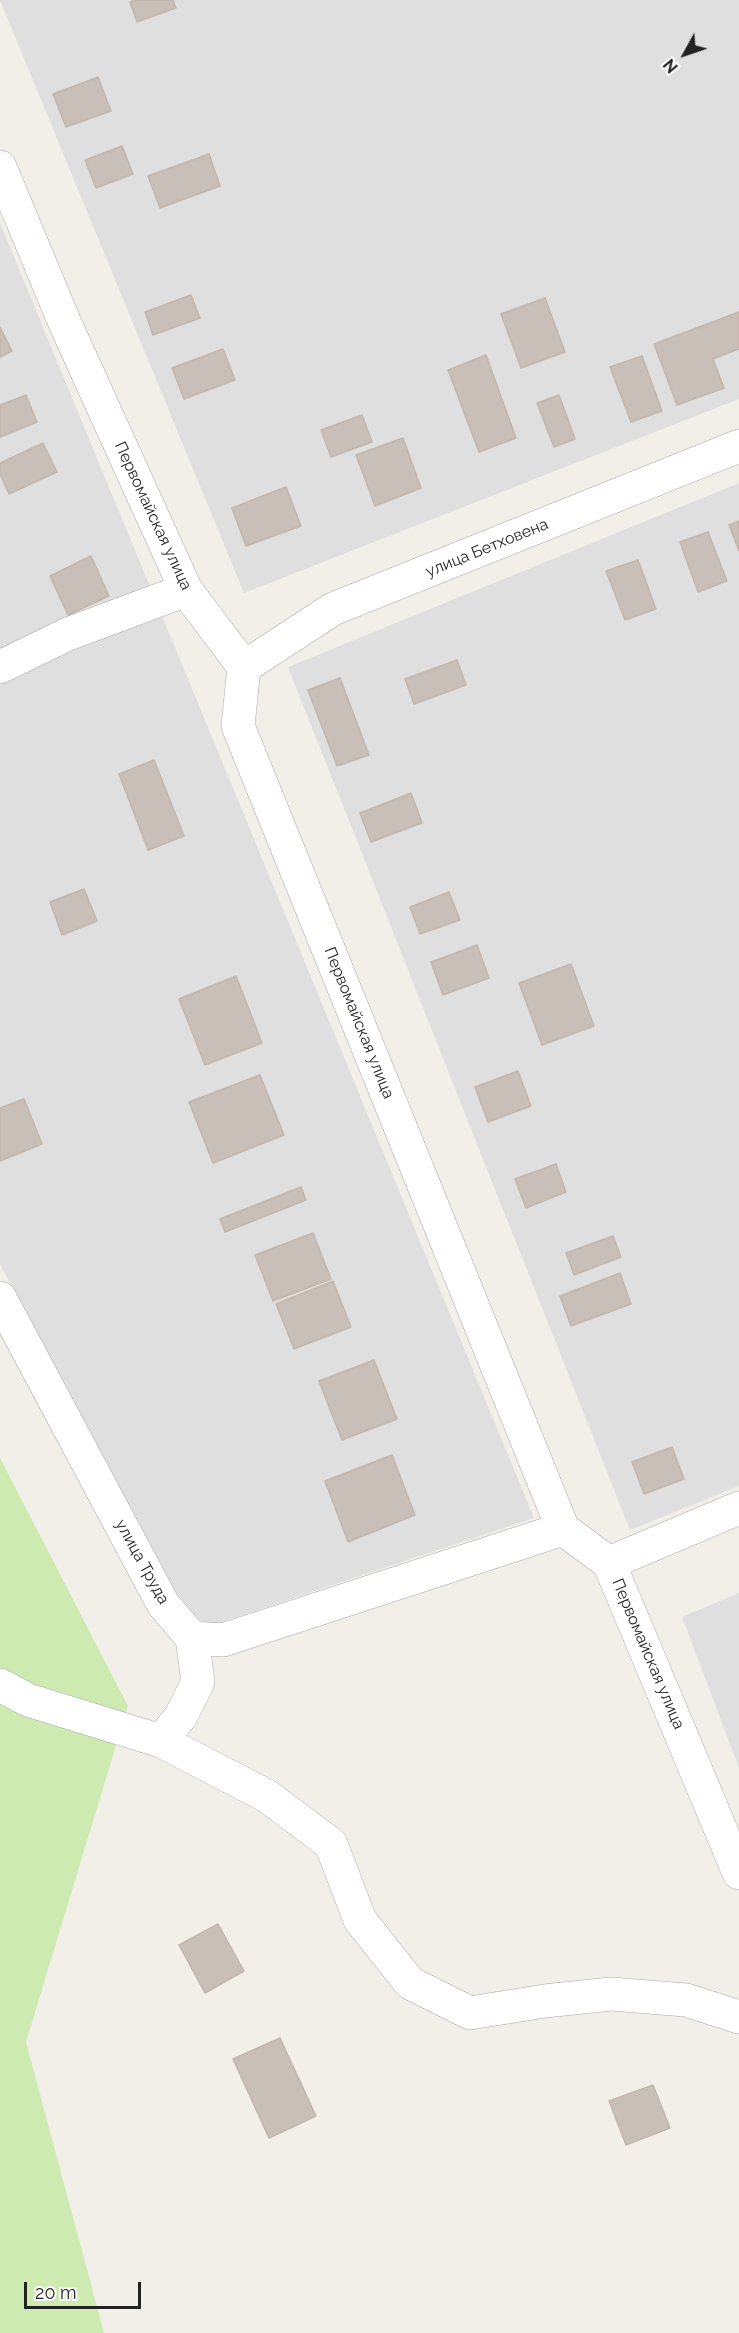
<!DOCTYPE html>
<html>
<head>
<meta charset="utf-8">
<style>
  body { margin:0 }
  #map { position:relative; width:739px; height:2333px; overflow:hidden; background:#f2efe9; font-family:Raleway,sans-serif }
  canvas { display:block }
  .north { position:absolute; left:655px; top:24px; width:60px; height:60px; -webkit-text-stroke:4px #fff; paint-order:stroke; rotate:230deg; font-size:16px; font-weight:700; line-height:24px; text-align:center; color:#222 }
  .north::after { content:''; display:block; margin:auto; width:21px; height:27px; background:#222; clip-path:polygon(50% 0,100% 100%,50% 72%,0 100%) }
  .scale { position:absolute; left:24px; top:2282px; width:117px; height:27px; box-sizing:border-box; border:3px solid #222; border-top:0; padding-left:8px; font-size:18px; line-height:21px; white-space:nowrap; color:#222; -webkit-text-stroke:4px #fff; paint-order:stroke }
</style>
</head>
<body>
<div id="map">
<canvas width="739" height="2333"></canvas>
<div class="north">N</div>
<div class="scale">20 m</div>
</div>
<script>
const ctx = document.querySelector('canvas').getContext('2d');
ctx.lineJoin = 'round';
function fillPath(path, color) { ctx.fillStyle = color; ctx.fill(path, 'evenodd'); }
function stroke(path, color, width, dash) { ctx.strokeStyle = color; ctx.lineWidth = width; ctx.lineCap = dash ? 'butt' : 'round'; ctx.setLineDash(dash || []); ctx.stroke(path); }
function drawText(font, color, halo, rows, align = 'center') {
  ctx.font = font + ' Raleway,sans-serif'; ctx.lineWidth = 4.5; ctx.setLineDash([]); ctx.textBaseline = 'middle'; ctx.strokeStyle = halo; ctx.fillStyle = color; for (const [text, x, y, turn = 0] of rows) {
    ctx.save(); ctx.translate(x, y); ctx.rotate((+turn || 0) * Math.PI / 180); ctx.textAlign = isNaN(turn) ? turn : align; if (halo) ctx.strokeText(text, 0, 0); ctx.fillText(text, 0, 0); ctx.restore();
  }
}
fillPath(new Path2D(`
  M 0,0 L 739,0 L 739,399 L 244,593 Z
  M 0,223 L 534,1518 L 209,1626 L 174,1603 L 0,1264 Z
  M 739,483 L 739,1486 L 630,1530 L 288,667 Z
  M 739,1593 L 739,1768 L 682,1617 Z`), '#e0dfdf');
fillPath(new Path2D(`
  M 0,1458 L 128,1706 L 26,2042 L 104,2333 L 0,2333 Z`), '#cdebb0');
const building = new Path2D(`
  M 135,0 L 173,0 L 176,8 L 137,22 L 130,2 Z
  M 98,77 L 111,111 L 66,127 L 53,94 Z
  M 122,146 L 133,174 L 96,188 L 85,160 Z
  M 209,154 L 220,186 L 160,208 L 148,176 Z
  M 191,295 L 200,318 L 153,335 L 145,312 Z
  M 545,298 L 565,352 L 521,368 L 501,314 Z
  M 739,312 L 739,349 L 713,359 L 724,388 L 677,405 L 654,344 Z
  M 0,327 L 12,351 L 0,357 Z
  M 223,349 L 235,380 L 184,399 L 172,368 Z
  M 486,355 L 516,438 L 479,452 L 448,370 Z
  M 642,356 L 662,411 L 631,422 L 610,367 Z
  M 26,395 L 37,422 L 0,437 L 0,405 Z
  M 559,395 L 575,439 L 554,447 L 537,403 Z
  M 362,415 L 372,442 L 331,457 L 321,430 Z
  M 403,438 L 421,488 L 375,506 L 356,455 Z
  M 43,443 L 57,472 L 9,494 L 0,474 L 0,463 Z
  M 286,487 L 301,526 L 246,546 L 232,508 Z
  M 739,521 L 739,551 L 729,525 Z
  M 708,532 L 727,581 L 698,592 L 680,542 Z
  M 91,556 L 109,596 L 68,615 L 50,576 Z
  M 638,560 L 656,609 L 625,620 L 606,571 Z
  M 457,660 L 466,685 L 414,704 L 405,679 Z
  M 340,678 L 369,755 L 337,766 L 308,690 Z
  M 154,760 L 184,836 L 148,850 L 119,774 Z
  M 411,793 L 422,823 L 371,842 L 360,813 Z
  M 84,889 L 97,921 L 62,935 L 50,902 Z
  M 449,892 L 460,920 L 420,934 L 410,907 Z
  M 477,945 L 489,978 L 443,995 L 431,962 Z
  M 571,964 L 594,1026 L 542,1045 L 519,983 Z
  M 236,976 L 262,1043 L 205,1065 L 179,999 Z
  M 518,1071 L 531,1106 L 488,1122 L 475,1087 Z
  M 260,1075 L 284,1135 L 213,1163 L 189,1102 Z
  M 24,1099 L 42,1144 L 0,1161 L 0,1108 Z
  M 556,1164 L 566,1192 L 526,1208 L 515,1179 Z
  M 301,1187 L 306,1200 L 225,1232 L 220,1219 Z
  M 313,1233 L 331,1279 L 273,1301 L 255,1255 Z
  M 613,1236 L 621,1257 L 574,1275 L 566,1253 Z
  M 620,1273 L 631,1304 L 571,1326 L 560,1296 Z
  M 333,1281 L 351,1327 L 294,1349 L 276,1304 Z
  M 374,1360 L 397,1419 L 342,1440 L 319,1381 Z
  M 672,1447 L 684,1479 L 644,1494 L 632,1462 Z
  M 392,1455 L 415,1515 L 348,1542 L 325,1481 Z
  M 218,1924 L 244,1971 L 205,1993 L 179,1945 Z
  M 280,2038 L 316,2116 L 269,2138 L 233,2059 Z
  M 653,2085 L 670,2128 L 626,2145 L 609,2101 Z`);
fillPath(building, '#c7bfb8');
stroke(building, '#c4b6ab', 1.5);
const minor = new Path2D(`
  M 0,167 L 64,321 L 186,590 L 244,667 L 238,726 L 563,1529 L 609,1563 L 739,1873
  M 0,667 L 68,634 L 186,590
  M 244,667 L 333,609 L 739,446
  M 0,1298 L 163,1604 L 192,1638 L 223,1640 L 563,1529
  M 609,1563 L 739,1508
  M 0,1685 L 28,1700 L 161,1741 L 267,1796 L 331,1844 L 360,1920 L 410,1983 L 470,2013 L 545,2001 L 611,1994 L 686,2000 L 739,2017
  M 161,1741 L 181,1716 L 198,1682 L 192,1638`);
stroke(minor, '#a9a9a9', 34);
stroke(minor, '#fff', 33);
drawText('16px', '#222', '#fff', [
  ["Первомайская улица",153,516,65],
  ["улица Бетховена",487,548,-22],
  ["Первомайская улица",359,1023,68],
  ["улица Труда",142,1562,61],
  ["Первомайская улица",648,1654,67]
]);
</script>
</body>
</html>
